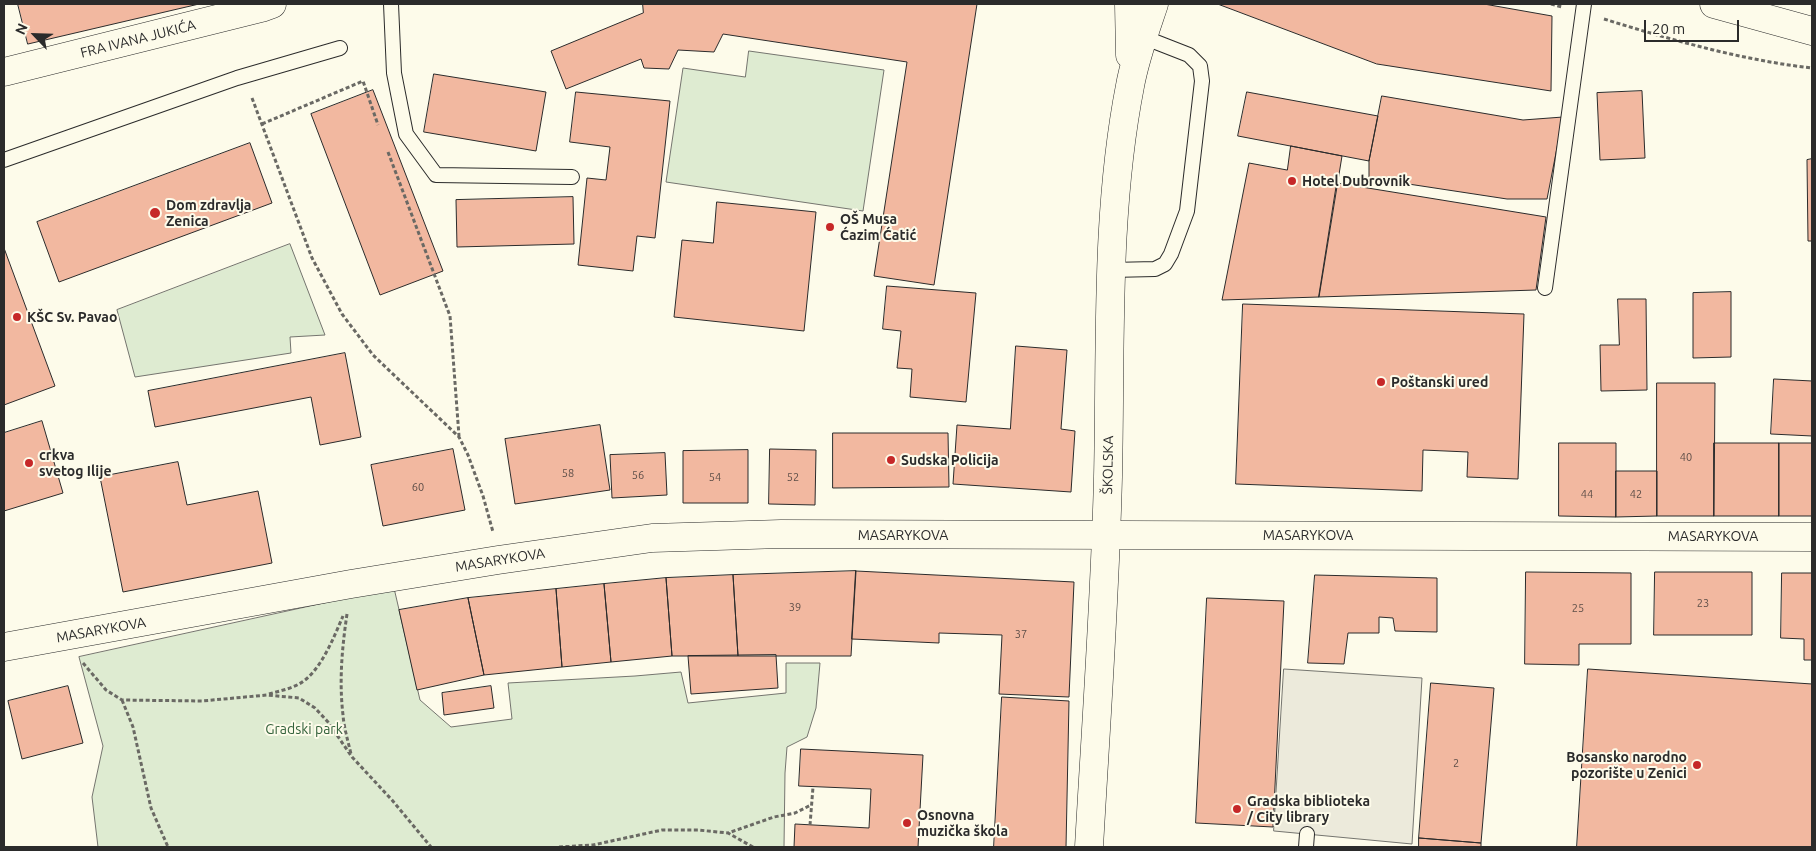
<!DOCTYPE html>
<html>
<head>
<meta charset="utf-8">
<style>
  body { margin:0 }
  #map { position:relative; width:1816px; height:851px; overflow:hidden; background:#fdfbea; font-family:Ubuntu,sans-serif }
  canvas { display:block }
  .frame { position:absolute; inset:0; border:5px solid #2b2b2b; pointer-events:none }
  .north { position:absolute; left:10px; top:10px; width:50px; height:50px; -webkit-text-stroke:4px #fdfbea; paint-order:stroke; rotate:294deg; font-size:14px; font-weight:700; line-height:20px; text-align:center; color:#2b2b2b }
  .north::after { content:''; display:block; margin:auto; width:18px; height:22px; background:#2b2b2b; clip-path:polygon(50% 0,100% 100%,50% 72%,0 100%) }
  .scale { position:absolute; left:1644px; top:20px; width:95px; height:22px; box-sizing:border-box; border:2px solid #2b2b2b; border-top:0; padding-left:6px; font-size:15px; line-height:18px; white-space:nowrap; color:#2b2b2b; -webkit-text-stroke:4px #fdfbea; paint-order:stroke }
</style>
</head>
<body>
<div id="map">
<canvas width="1816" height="851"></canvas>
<div class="frame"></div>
<div class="north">N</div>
<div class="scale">20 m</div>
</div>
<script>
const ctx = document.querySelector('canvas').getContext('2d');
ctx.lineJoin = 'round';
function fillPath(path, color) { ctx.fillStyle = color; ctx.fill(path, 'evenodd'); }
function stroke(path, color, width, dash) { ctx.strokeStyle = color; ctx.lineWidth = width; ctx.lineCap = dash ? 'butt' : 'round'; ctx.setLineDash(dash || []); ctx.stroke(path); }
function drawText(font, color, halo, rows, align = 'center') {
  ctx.font = font + ' Ubuntu,sans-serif'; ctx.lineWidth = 4; ctx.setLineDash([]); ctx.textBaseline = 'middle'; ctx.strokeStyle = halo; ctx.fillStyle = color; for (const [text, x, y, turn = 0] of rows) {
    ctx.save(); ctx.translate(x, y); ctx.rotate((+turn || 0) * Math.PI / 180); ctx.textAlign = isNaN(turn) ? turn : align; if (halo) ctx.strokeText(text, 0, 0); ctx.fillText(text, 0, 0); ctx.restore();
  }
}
const green = new Path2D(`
  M 749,51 L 884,70 L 863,211 L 666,182 L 683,68 L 745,77 Z
  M 290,244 L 325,335 L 290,337 L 291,353 L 135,377 L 117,310 Z
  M 394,588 L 420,700 L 451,727 L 512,719 L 508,683 L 635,676 L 681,672 L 688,703 L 786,693 L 786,663 L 820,663 L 816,708 L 807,737 L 787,747 L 785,773 L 784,847 L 98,847 L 92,797 L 103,746 L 79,657 Z`);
fillPath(green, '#deebd1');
stroke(green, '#74746e', 1);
const parking = new Path2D(`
  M 1284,669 L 1422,678 L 1412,844 L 1274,831 Z`);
fillPath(parking, '#eceadb');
stroke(parking, '#74746e', 1);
const building = new Path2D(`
  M 18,4 L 199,4 L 28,44 Z
  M 643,4 L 977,4 L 934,285 L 874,276 L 907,62 L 723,34 L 714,52 L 678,50 L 669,69 L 644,68 L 641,59 L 566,89 L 551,51 L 643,13 Z
  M 1218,4 L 1484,4 L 1552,16 L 1551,91 L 1377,64 Z
  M 434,74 L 546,92 L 536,151 L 424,132 Z
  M 373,90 L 443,271 L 380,295 L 311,114 Z
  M 1642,91 L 1645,158 L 1600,160 L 1597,93 Z
  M 576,92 L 670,101 L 655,238 L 637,236 L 633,271 L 578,265 L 587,178 L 606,180 L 610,147 L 570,142 Z
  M 1247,92 L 1378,116 L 1369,161 L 1238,136 Z
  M 1382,96 L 1523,120 L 1563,117 L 1547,199 L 1507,199 L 1369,178 L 1369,161 Z
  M 250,143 L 272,203 L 59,282 L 37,222 Z
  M 1291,146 L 1342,156 L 1319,297 L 1222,300 L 1249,163 L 1287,170 Z
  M 1812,159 L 1812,241 L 1808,241 L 1807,160 Z
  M 1337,183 L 1546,217 L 1536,290 L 1319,297 Z
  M 573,197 L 574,244 L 457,247 L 456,200 Z
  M 717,202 L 816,212 L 804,331 L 674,317 L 682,240 L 713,243 Z
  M 4,248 L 55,386 L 4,405 Z
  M 887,286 L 976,293 L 966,402 L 910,397 L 912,369 L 897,368 L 901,331 L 883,329 Z
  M 1731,292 L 1731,357 L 1693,358 L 1693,293 Z
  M 1618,299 L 1646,299 L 1647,390 L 1601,391 L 1600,345 L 1619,345 Z
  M 1243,304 L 1524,314 L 1518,479 L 1467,477 L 1468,452 L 1423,450 L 1422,491 L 1236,484 Z
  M 1016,346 L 1067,350 L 1061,429 L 1075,431 L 1071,492 L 953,484 L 957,425 L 1010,429 Z
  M 345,353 L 361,437 L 320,445 L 311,397 L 155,427 L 148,391 Z
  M 1774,379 L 1812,381 L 1812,436 L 1771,434 Z
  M 1657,383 L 1715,383 L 1714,516 L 1657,516 Z
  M 42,421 L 63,493 L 4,511 L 4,433 Z
  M 600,425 L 610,490 L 515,504 L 505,439 Z
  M 833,433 L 948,433 L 949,487 L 833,488 Z
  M 1559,443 L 1616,443 L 1616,517 L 1559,516 Z
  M 1714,443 L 1779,443 L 1779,516 L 1714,516 Z
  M 1779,443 L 1812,443 L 1812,516 L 1779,516 Z
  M 453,449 L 465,510 L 383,526 L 371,465 Z
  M 770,449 L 816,450 L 815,505 L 769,504 Z
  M 748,450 L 748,503 L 683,503 L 683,451 Z
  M 665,453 L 667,495 L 612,498 L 610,455 Z
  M 178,462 L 187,505 L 258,491 L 272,563 L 123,592 L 100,477 Z
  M 1616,471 L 1657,471 L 1657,516 L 1616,517 Z
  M 856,571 L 1074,582 L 1069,697 L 999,694 L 1002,635 L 939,633 L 939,643 L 852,639 Z
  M 856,571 L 851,656 L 738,656 L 733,575 Z
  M 1526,572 L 1631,573 L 1631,644 L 1579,644 L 1579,665 L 1525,664 Z
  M 1655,572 L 1752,572 L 1752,635 L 1654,635 Z
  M 1782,573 L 1812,573 L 1812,660 L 1804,660 L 1804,639 L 1781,638 Z
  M 733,575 L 738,656 L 672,656 L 666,578 Z
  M 1315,575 L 1437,578 L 1437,632 L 1395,631 L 1393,618 L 1379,617 L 1379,633 L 1348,633 L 1344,664 L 1308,663 Z
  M 666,578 L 672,656 L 611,662 L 604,584 Z
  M 604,584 L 611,662 L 562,667 L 556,589 Z
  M 556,589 L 562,667 L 484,675 L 468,598 Z
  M 468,598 L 484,675 L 417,690 L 399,610 Z
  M 1207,598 L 1284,601 L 1273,827 L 1196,823 Z
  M 776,655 L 778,688 L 691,694 L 688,656 Z
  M 1588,669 L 1812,684 L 1812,847 L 1577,847 Z
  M 1431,683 L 1494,688 L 1481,843 L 1419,838 Z
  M 68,686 L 83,743 L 22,759 L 8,701 Z
  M 491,686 L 494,708 L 444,715 L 442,693 Z
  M 1002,697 L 1069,701 L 1066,847 L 994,847 Z
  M 801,749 L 923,755 L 918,847 L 794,847 L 795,824 L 869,828 L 871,789 L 799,786 Z
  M 1419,838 L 1481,843 L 1481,847 L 1419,847 Z`);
fillPath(building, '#f2b8a0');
stroke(building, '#2b2b2b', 1);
const service = new Path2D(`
  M 391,4 L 394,73 L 406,134 L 436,175 L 572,177
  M 4,160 L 237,78 L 340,48
  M 1111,270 L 1155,269 L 1165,264 L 1171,254 L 1187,211 L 1202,81 L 1200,66 L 1189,55 L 1143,37
  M 1545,288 L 1584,4
  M 1306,847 L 1307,834`);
const minor = new Path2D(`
  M 4,72 L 261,8 L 272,4
  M 4,647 L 351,584 L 498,560 L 652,538 L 781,534 L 1812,537`);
const tertiary = new Path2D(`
  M 1129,4 L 1130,55
  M 1714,4 L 1812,31
  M 1089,847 C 1096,724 1105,600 1108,477 C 1111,346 1105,214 1130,86 C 1135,58 1145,31 1154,4`);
stroke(service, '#2b2b2b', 16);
stroke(minor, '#2b2b2b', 29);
stroke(tertiary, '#2b2b2b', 29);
stroke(new Path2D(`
  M 1551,4 L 1562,7
  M 1604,19 C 1672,40 1741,60 1812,68
  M 252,98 L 312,258 L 342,314 L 373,355 L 459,437 L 468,455 L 483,496 L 493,532
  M 262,124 L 363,81 L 378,125
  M 388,152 L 450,316 L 459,436
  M 347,614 C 342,648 339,681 343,715 C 344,728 348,741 351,754
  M 83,663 L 106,690 L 122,700 L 202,701 L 267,695 L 299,698 L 315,708 L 328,722 L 352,757 L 392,800 L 431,847
  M 269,694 C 279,691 290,689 299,684 C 320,673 334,637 343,616
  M 122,700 L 133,727 L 151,808 L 168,847
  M 810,825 L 813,787
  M 559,847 L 593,845 L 662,830 L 698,830 L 728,833
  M 753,847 L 728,833 L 774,817 L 795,813 L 811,805`), '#6a6964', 3, [4, 2.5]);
stroke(service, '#fdfbea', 14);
stroke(minor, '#fdfbea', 28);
stroke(tertiary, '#fdfbea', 28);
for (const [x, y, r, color] of [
  [1292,181,5,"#c62828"],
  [155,213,6,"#c62828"],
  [830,227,5,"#c62828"],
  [17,317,5,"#c62828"],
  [1381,382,5,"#c62828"],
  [891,460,5,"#c62828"],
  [29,463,5,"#c62828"],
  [1697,765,5,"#c62828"],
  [1237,809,5,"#c62828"],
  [907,823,5,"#c62828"]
]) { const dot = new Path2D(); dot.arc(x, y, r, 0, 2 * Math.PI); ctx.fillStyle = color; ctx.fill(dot); stroke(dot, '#fdfbea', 2); }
drawText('11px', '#5d4e48', null, [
  ["40",1686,457],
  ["58",568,473],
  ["56",638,475],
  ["54",715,477],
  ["52",793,477],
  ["60",418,487],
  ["44",1587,494],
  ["42",1636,494],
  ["23",1703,603],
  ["39",795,607],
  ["25",1578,608],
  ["37",1021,634],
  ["2",1456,763]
]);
drawText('14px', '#2b2b2b', '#fdfbea', [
  ["FRA IVANA JUKIĆA",138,39,-14],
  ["ŠKOLSKA",1108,465,-89],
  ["MASARYKOVA",903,535],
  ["MASARYKOVA",1308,535],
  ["MASARYKOVA",1713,536],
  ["MASARYKOVA",500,560,-9],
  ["MASARYKOVA",101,630,-10]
]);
drawText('bold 14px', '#2b2b2b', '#fdfbea', [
  ["Hotel Dubrovnik",1302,181],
  ["Dom zdravlja",166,205],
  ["Zenica",166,221],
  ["OŠ Musa",840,219],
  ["Ćazim Ćatić",840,235],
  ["KŠC Sv. Pavao",27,317],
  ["Poštanski ured",1391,382],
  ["crkva",39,455],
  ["svetog Ilije",39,471],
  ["Sudska Policija",901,460],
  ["Bosansko narodno",1687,757,"right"],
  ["pozorište u Zenici",1687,773,"right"],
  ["Gradska biblioteka",1247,801],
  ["/ City library",1247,817],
  ["Osnovna",917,815],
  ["muzička škola",917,831]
], 'left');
drawText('14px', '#34623c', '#fdfbea', [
  ["Gradski park",304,729]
]);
</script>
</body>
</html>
